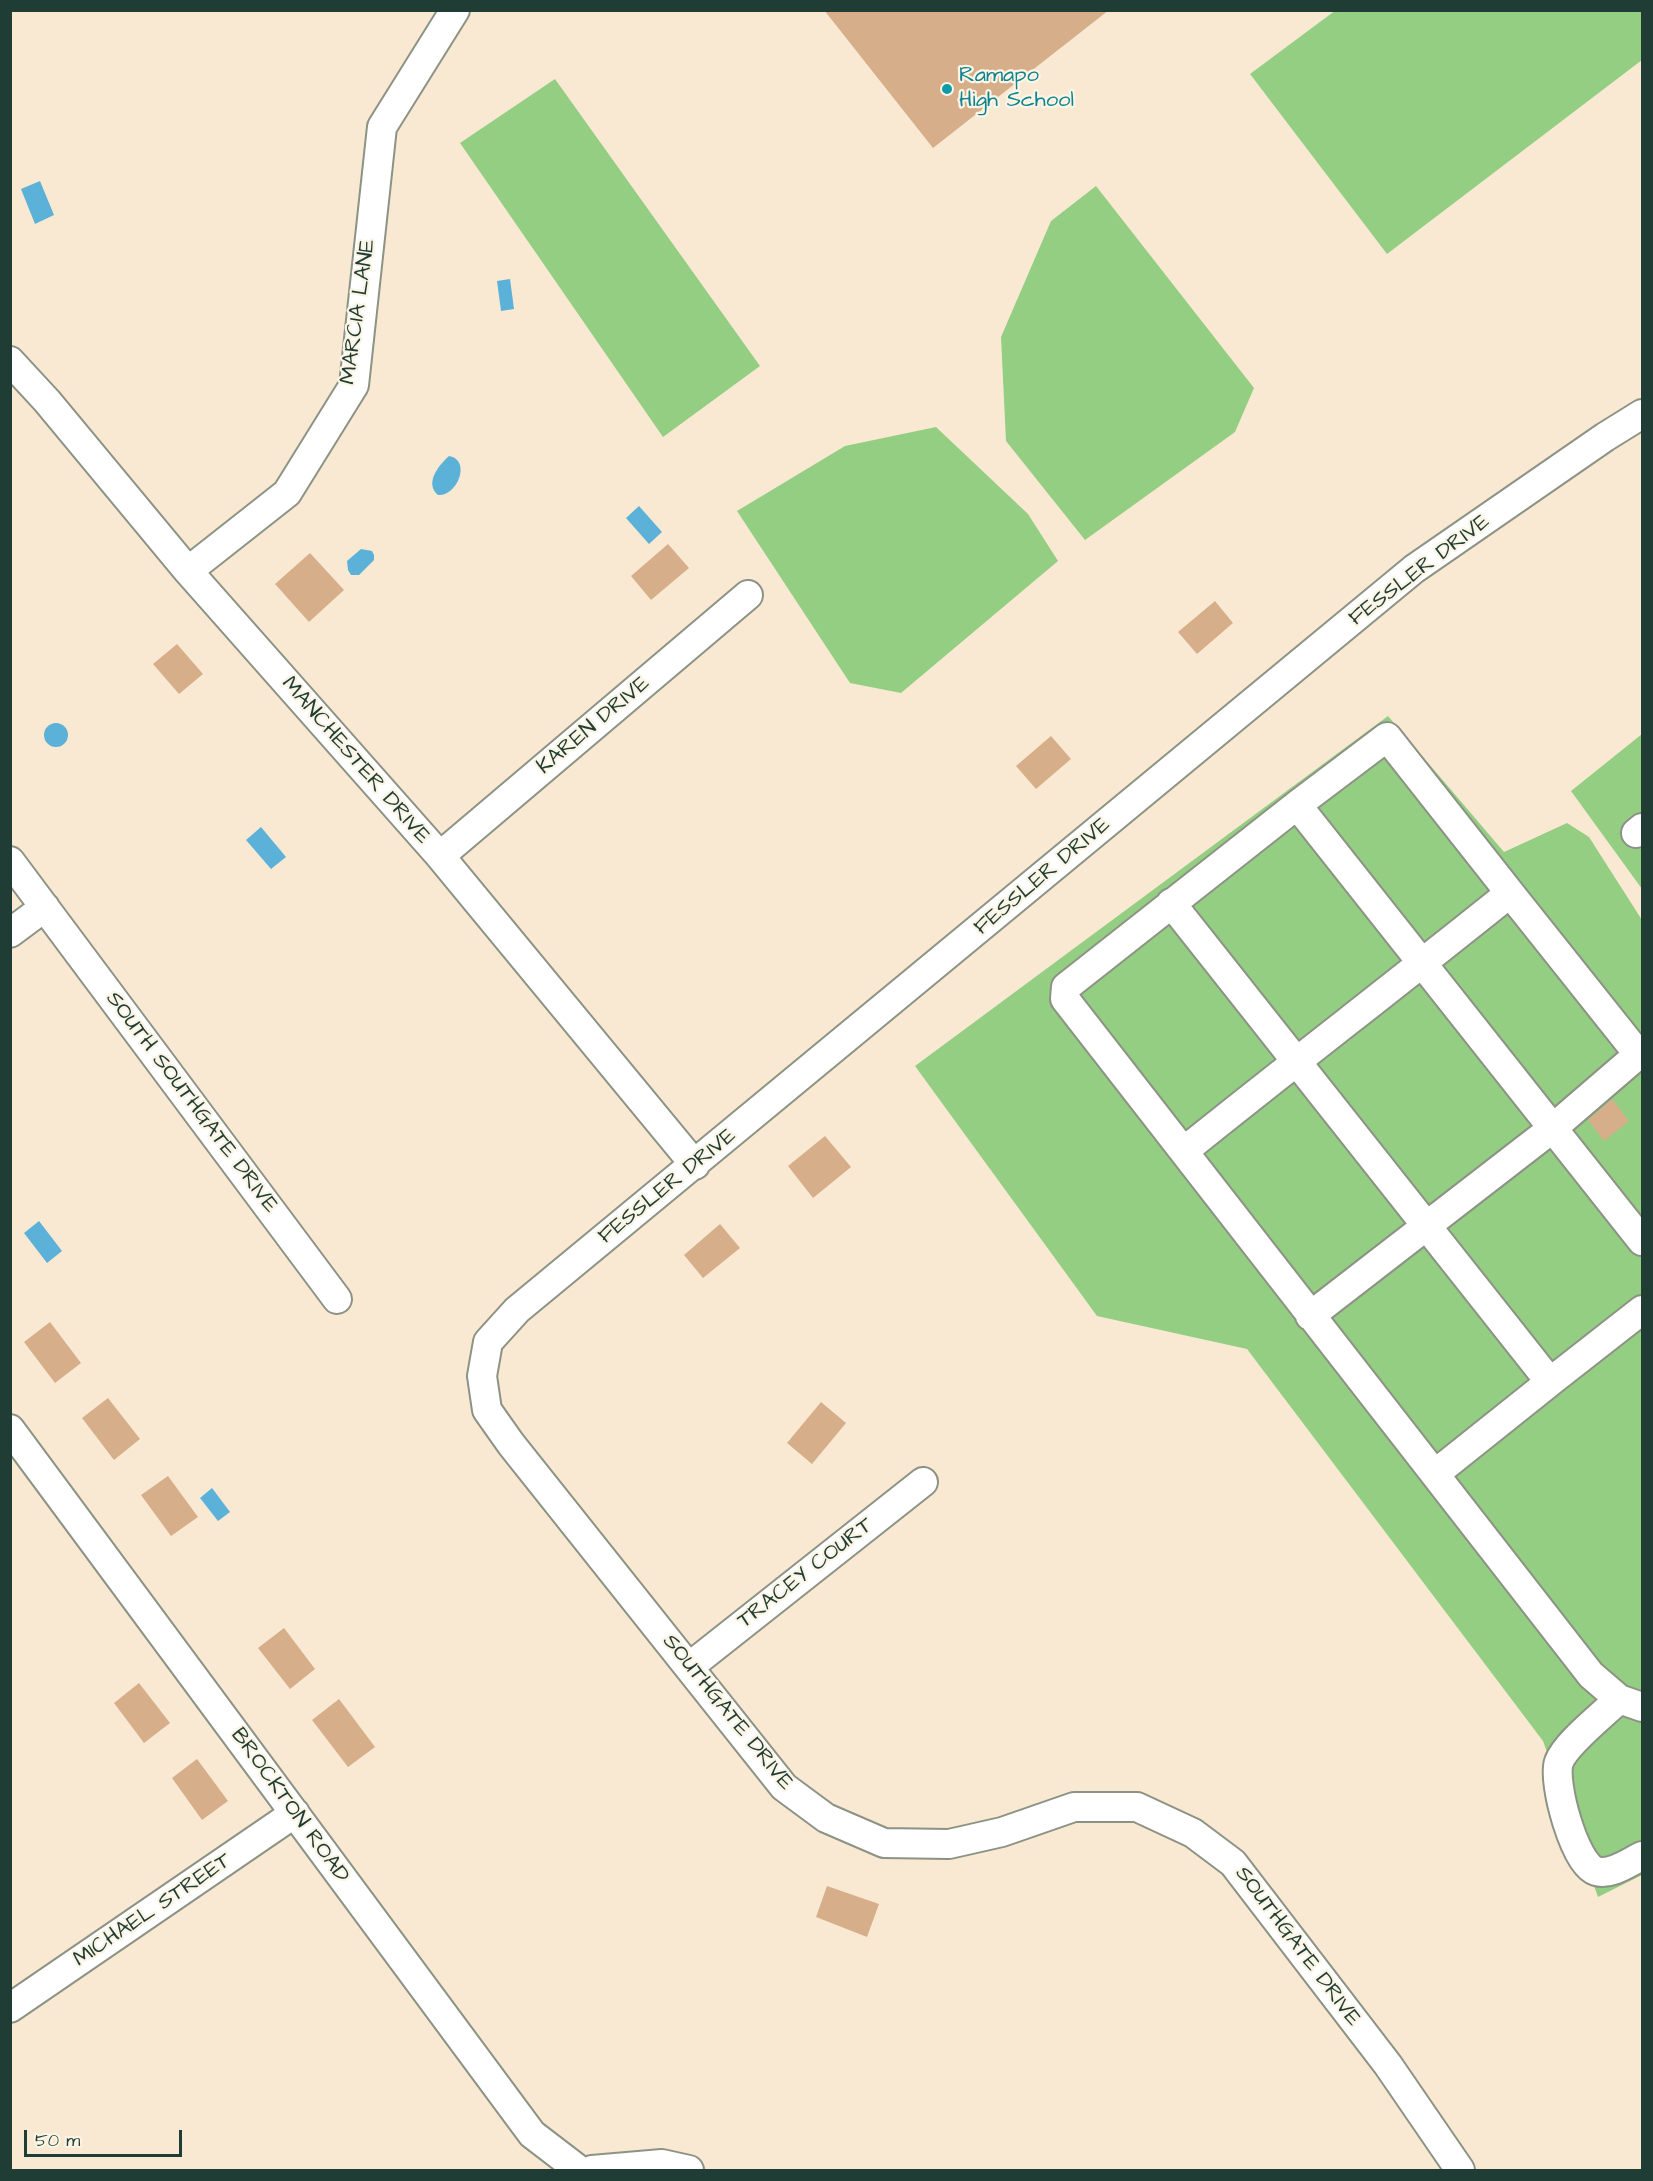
<!DOCTYPE html>
<html>
<head>
<meta charset="utf-8">
<style>
  body { margin:0 }
  #map { position:relative; width:1653px; height:2181px; overflow:hidden; background:#f9e9d3; font-family:"Architects Daughter",sans-serif }
  canvas { display:block }
  .frame { position:absolute; inset:0; border:12px solid #1f3d34; pointer-events:none }
  .scale { position:absolute; left:24px; top:2130px; width:158px; height:27px; box-sizing:border-box; border:3px solid #1f3d34; border-top:0; padding-left:8px; font-size:18px; line-height:21px; white-space:nowrap; color:#1f3d34; -webkit-text-stroke:4px #fcf5e5; paint-order:stroke }
</style>
</head>
<body>
<div id="map">
<canvas width="1653" height="2181"></canvas>
<div class="frame"></div>
<div class="scale">50 m</div>
</div>
<script>
const ctx = document.querySelector('canvas').getContext('2d');
ctx.lineJoin = 'round';
function fillPath(path, color) { ctx.fillStyle = color; ctx.fill(path, 'evenodd'); }
function stroke(path, color, width, dash) { ctx.strokeStyle = color; ctx.lineWidth = width; ctx.lineCap = dash ? 'butt' : 'round'; ctx.setLineDash(dash || []); ctx.stroke(path); }
function drawText(font, color, halo, rows, align = 'center') {
  ctx.font = font + ' "Architects Daughter",sans-serif'; ctx.lineWidth = 4.5; ctx.setLineDash([]); ctx.textBaseline = 'middle'; ctx.strokeStyle = halo; ctx.fillStyle = color; for (const [text, x, y, turn = 0] of rows) {
    ctx.save(); ctx.translate(x, y); ctx.rotate((+turn || 0) * Math.PI / 180); ctx.textAlign = isNaN(turn) ? turn : align; if (halo) ctx.strokeText(text, 0, 0); ctx.fillText(text, 0, 0); ctx.restore();
  }
}
fillPath(new Path2D(`
  M 1336,10 L 1642,11 L 1642,60 L 1387,254 L 1250,74 Z
  M 555,79 L 760,366 L 663,437 L 460,143 Z
  M 1096,186 L 1254,388 L 1235,432 L 1085,540 L 1006,441 L 1001,337 L 1051,221 Z
  M 936,427 L 1028,514 L 1058,561 L 901,693 L 850,683 L 737,511 L 845,446 Z
  M 1388,716 L 1504,852 L 1567,823 L 1589,837 L 1642,920 L 1642,1875 L 1598,1897 L 1543,1741 L 1247,1349 L 1097,1316 L 915,1066 Z
  M 1642,734 L 1642,889 L 1571,791 Z`), '#93ce83');
fillPath(new Path2D(`
  M 40,181 L 54,215 L 35,224 L 21,189 Z
  M 510,279 L 514,309 L 501,311 L 497,281 Z
  M 449,456 C 472,460 457,497 438,495 C 424,483 439,465 449,456 Z
  M 639,506 L 662,532 L 649,544 L 626,518 Z
  M 361,549 L 372,551 L 374,555 L 374,560 L 359,575 L 351,575 L 348,570 L 347,561 Z
  M44 735a12 12 0 1 1 24 0a12 12 0 1 1-24 0Z
  M 261,827 L 286,857 L 271,869 L 246,840 Z
  M 39,1221 L 62,1251 L 47,1263 L 24,1233 Z
  M 212,1488 L 230,1512 L 218,1521 L 200,1498 Z`), '#5cb1d8');
fillPath(new Path2D(`
  M 824,10 L 1109,10 L 933,148 Z
  M 668,544 L 689,568 L 651,600 L 631,576 Z
  M 310,553 L 344,590 L 309,622 L 275,584 Z
  M 1215,601 L 1233,623 L 1197,654 L 1178,632 Z
  M 177,644 L 203,674 L 179,694 L 153,664 Z
  M 1051,736 L 1071,759 L 1036,789 L 1016,766 Z
  M 1612,1099 L 1629,1121 L 1604,1141 L 1588,1120 Z
  M 825,1136 L 851,1167 L 813,1198 L 788,1166 Z
  M 720,1224 L 740,1248 L 703,1278 L 684,1255 Z
  M 50,1322 L 81,1363 L 55,1383 L 24,1342 Z
  M 108,1398 L 140,1439 L 114,1460 L 82,1418 Z
  M 821,1402 L 846,1423 L 812,1464 L 787,1443 Z
  M 168,1476 L 198,1517 L 171,1536 L 141,1495 Z
  M 284,1628 L 315,1669 L 290,1689 L 258,1648 Z
  M 139,1683 L 170,1723 L 144,1743 L 114,1703 Z
  M 339,1699 L 375,1747 L 348,1767 L 312,1720 Z
  M 197,1759 L 228,1801 L 202,1820 L 172,1778 Z
  M 827,1886 L 879,1904 L 867,1937 L 816,1917 Z`), '#d6ae8a');
const minor = new Path2D(`
  M 10,361 L 47,401 L 188,571 L 440,856 L 695,1165
  M 188,571 L 287,493 L 354,385 L 382,127 L 455,10
  M 1636,833 L 1642,828
  M 440,856 L 748,595
  M 10,861 L 337,1299
  M 1171,903 L 1550,1382 L 1642,1310
  M 10,933 L 45,907
  M 1184,1151 C 1292,1064 1402,980 1510,893 L 1387,737 L 1297,805
  M 1642,1241 L 1297,805 L 1066,987 L 1065,999 L 1591,1675 L 1619,1699 L 1642,1707
  M 1310,1316 L 1553,1128 L 1632,1060 L 1634,1051 L 1631,1045 L 1510,893
  M 10,1429 L 532,2134 L 579,2170
  M 1436,1473 L 1550,1382
  M 689,1667 L 923,1482
  M 1619,1699 C 1605,1713 1565,1744 1559,1762 C 1552,1782 1575,1865 1596,1871 C 1611,1876 1629,1862 1642,1856
  M 10,2008 L 295,1813
  M 592,2170 L 662,2164 L 689,2170
  M 1460,2170 L 1388,2065 L 1233,1863 L 1193,1833 L 1137,1807 L 1074,1807 L 1002,1832 L 949,1844 L 884,1843 L 826,1818 L 784,1787 L 511,1444 L 487,1410 L 482,1376 L 488,1342 L 517,1310 L 1414,569 L 1605,437 L 1642,414`);
stroke(minor, '#8c9384', 32);
stroke(minor, '#fff', 28);
for (const [x, y, r, color] of [
  [947,89,6,"#0f9aa8"]
]) { const dot = new Path2D(); dot.arc(x, y, r, 0, 2 * Math.PI); ctx.fillStyle = color; ctx.fill(dot); stroke(dot, '#fcf5e5', 2); }
drawText('22px', '#0d838f', '#fcf5e5', [
  ["Ramapo",959,76],
  ["High School",959,101]
], 'left');
drawText('22px', '#1f3d34', '#fcf5e5', [
  ["MARCIA LANE",359,312,-82],
  ["FESSLER DRIVE",1420,571,-37],
  ["KAREN DRIVE",594,726,-40],
  ["MANCHESTER DRIVE",355,761,49],
  ["FESSLER DRIVE",1043,877,-40],
  ["SOUTH SOUTHGATE DRIVE",191,1103,53],
  ["FESSLER DRIVE",668,1187,-39],
  ["TRACEY COURT",806,1574,-38],
  ["SOUTHGATE DRIVE",727,1713,51],
  ["BROCKTON ROAD",289,1806,54],
  ["MICHAEL STREET",153,1911,-34],
  ["SOUTHGATE DRIVE",1297,1947,53]
]);
</script>
</body>
</html>
